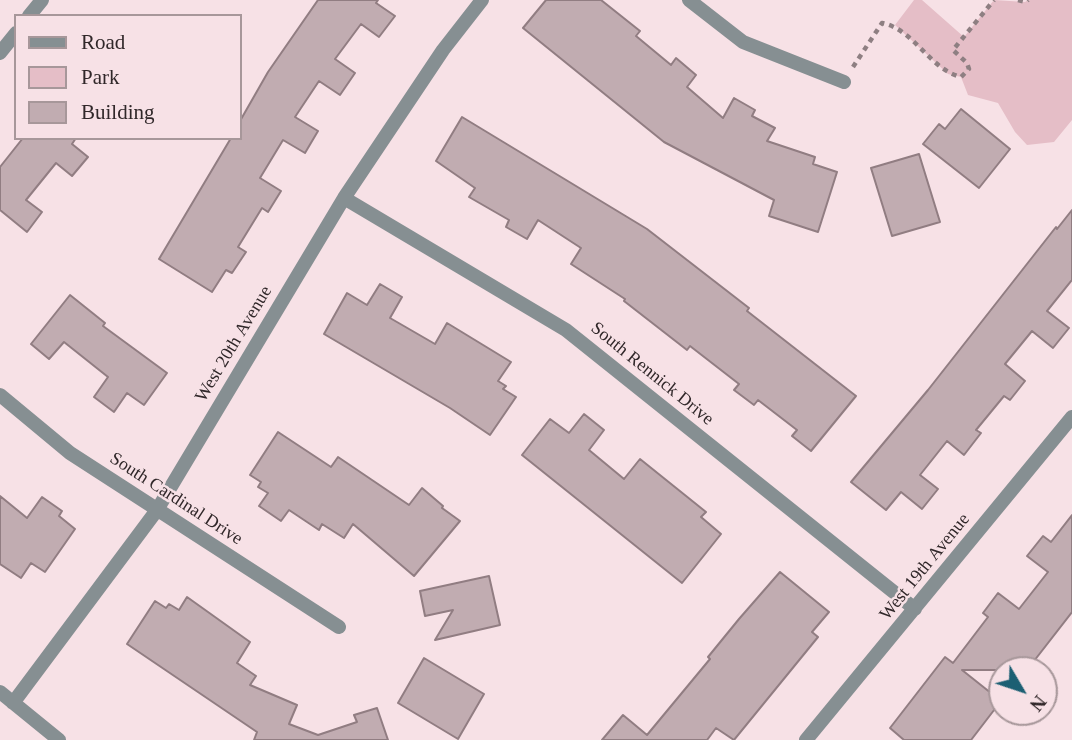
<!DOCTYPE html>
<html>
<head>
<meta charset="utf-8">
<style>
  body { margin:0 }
  #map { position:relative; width:1072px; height:740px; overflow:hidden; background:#f7e1e6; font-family:Georgia,serif }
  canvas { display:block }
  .legend { position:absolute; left:14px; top:14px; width:228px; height:126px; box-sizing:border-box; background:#f7e1e6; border:2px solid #a7979a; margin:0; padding:9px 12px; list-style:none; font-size:21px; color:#302729 }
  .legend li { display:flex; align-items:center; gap:14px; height:35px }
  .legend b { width:35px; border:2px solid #a7979a }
  .north { position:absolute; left:988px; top:656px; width:70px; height:70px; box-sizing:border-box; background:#f7e1e6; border:2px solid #a7979a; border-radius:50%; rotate:129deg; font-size:19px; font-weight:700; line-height:28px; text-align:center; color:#302729 }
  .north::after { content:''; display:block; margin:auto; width:24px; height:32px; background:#1c5f73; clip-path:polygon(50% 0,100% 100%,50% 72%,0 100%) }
</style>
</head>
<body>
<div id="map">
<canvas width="1072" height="740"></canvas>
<ul class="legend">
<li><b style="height:9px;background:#868f92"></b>Road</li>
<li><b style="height:19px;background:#e5bec7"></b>Park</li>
<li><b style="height:19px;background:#c1acb1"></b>Building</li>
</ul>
<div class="north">N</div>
</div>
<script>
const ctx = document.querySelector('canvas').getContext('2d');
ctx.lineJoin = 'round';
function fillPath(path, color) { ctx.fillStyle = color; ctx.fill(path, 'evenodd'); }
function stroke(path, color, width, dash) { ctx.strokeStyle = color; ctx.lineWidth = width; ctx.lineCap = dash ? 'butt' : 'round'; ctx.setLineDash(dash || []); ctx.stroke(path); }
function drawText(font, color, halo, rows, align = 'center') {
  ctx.font = font + ' Georgia,serif'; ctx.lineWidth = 5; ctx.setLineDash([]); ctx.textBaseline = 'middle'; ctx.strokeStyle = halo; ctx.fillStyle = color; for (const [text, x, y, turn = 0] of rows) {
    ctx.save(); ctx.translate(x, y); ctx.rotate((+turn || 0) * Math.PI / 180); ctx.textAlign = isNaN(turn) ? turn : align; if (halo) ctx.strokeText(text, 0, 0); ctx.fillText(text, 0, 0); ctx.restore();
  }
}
fillPath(new Path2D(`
  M 914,0 L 922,0 L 964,37 L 994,0 L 1025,2 L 1028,0 L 1072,0 L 1072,120 L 1054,142 L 1027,145 L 1015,132 L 998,103 L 968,95 L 961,77 L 948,74 L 895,25 Z`), '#e5bec7');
const building = new Path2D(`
  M 318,0 L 378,0 L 376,3 L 395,16 L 379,37 L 361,24 L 335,59 L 355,73 L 340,95 L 319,81 L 295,117 L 318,131 L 305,153 L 283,140 L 260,178 L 281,191 L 268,212 L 262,208 L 238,247 L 246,252 L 232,273 L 226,270 L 212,292 L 159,259 L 231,138 L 240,138 L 240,121 L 268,72 Z
  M 546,0 L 601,0 L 640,31 L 636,36 L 671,65 L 676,58 L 696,75 L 687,87 L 723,118 L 734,98 L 755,110 L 752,116 L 775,128 L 767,141 L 815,157 L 813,164 L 837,172 L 818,232 L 769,216 L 774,200 L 664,142 L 523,28 Z
  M 961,109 L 1010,149 L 979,188 L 923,144 L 939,124 L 945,129 Z
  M 462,117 L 647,229 L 749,308 L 747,311 L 856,396 L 811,451 L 792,436 L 797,430 L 758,400 L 754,405 L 734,390 L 739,384 L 690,346 L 687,350 L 624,301 L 625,299 L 571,264 L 581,248 L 538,220 L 527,239 L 506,227 L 509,220 L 469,197 L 475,188 L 436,161 Z
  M 23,138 L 76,138 L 72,144 L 88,157 L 72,176 L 56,163 L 26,200 L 42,212 L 27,232 L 0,210 L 0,167 Z
  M 919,154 L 940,222 L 892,236 L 871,168 Z
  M 1072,210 L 1072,280 L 1047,311 L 1069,328 L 1053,348 L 1032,331 L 1005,364 L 1025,381 L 1010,400 L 1004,396 L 976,430 L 981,433 L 964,455 L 947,441 L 920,475 L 938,489 L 922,509 L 901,492 L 886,510 L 851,482 L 928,390 L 1056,227 L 1057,229 Z
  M 380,284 L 402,297 L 390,318 L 435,344 L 447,323 L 511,362 L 498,381 L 506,386 L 503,389 L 516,397 L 490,435 L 450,408 L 324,334 L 347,293 L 367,305 Z
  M 70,295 L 105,323 L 103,326 L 167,373 L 144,405 L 127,393 L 114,412 L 94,397 L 108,377 L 64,342 L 49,359 L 31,344 Z
  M 584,414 L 604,430 L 589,450 L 624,479 L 640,459 L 706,512 L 701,517 L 721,534 L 682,583 L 522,455 L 550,419 L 569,433 Z
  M 278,432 L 331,467 L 338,457 L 409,505 L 422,488 L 443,506 L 442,508 L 460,521 L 414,576 L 353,524 L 344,538 L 322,524 L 319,530 L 289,510 L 281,521 L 259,506 L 268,493 L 258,487 L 261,482 L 250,475 Z
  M 0,496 L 27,518 L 42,497 L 62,511 L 59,516 L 75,529 L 45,572 L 31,563 L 21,578 L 0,564 Z
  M 1072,515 L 1072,612 L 1027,670 L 962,670 L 1001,701 L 971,740 L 904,740 L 890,728 L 945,657 L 953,663 L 988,617 L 983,613 L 998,593 L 1019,609 L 1048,572 L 1027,556 L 1043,536 L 1051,542 Z
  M 780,572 L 829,612 L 812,632 L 818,637 L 734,740 L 716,728 L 707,740 L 602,740 L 623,715 L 647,735 L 710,659 L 708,657 L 739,619 Z
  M 489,576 L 500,625 L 435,640 L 453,610 L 425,616 L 420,591 Z
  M 187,597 L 250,642 L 237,663 L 256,676 L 250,685 L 297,705 L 289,724 L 318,735 L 357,722 L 354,715 L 377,708 L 388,740 L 254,740 L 257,732 L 127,644 L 155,601 L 166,608 L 169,604 L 179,610 Z
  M 424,658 L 484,694 L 458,739 L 398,703 Z`);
fillPath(building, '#c1acb1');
stroke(building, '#917d82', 2);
stroke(new Path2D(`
  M 1018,0 L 1026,2 L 1028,0
  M 853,67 L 882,23 C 914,29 929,69 961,77 L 969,69 L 967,63 L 953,50 L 994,0`), '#8e7f82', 4.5, [5, 5]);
stroke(new Path2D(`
  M 689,0 L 743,42 L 844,82
  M 29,16 L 42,0
  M 0,53 L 16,33
  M 344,198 L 566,330 L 915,609
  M 0,395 L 70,453 L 339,627
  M 0,692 L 59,740
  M 13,703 L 157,510 L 344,198 L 443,50 L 482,0
  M 806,740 L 1072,417`), '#868f92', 14);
drawText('18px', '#302729', '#f7e1e6', [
  ["West 20th Avenue",234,344,-59],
  ["South Rennick Drive",652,374,39],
  ["South Cardinal Drive",176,499,33],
  ["West 19th Avenue",925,567,-51]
]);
</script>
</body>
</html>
